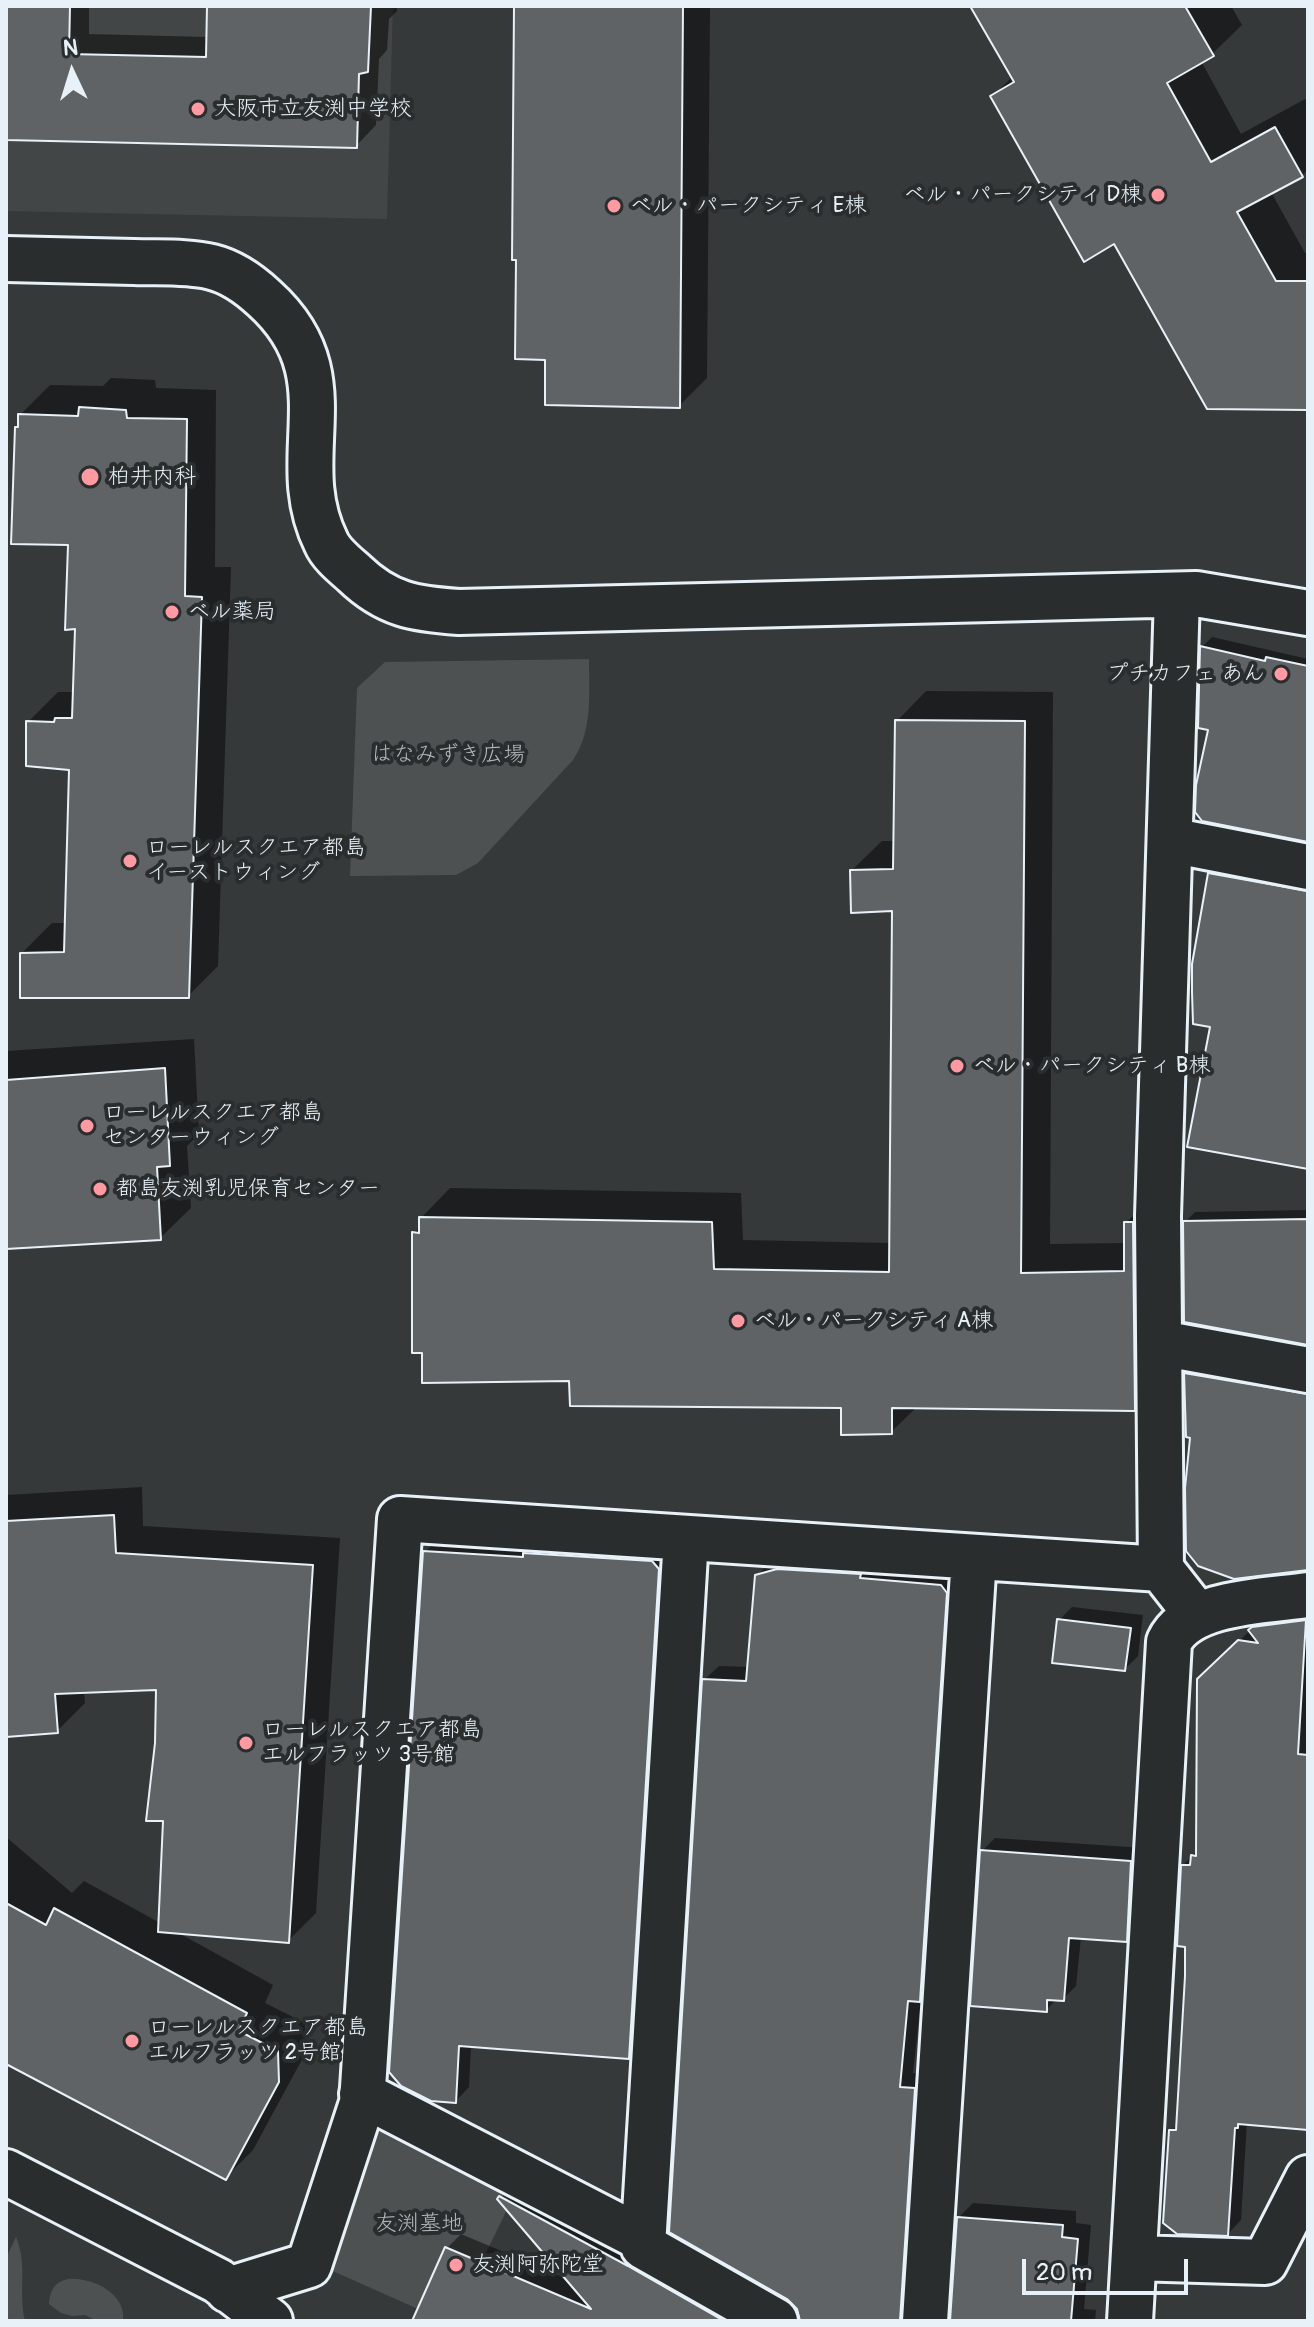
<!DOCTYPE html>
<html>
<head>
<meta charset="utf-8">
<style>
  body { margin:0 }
  #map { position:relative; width:1314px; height:2327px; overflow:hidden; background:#35393a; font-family:Pangolin,sans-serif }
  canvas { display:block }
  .frame { position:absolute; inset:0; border:8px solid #e8f1f8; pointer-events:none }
  .north { position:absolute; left:32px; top:32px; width:80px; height:80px; -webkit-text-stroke:6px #2a2d2e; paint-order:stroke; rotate:356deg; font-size:22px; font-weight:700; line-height:32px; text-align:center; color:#e8f1f8 }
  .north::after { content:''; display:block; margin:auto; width:28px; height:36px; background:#e8f1f8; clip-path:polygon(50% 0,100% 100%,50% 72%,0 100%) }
  .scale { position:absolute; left:1022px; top:2259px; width:166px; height:36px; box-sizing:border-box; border:4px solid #e8f1f8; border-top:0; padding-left:10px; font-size:24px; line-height:28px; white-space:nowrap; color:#e8f1f8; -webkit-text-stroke:6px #2a2d2e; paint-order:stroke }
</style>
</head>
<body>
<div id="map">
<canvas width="1314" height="2327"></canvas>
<div class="frame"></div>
<div class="north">N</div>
<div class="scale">20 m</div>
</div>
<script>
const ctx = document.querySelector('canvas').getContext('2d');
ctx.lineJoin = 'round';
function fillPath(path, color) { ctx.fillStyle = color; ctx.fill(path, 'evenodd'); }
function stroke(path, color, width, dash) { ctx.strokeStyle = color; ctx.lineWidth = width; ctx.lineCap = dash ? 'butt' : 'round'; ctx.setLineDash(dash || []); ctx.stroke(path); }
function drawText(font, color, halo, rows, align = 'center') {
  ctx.font = font + ' Pangolin,"Klee One",sans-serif'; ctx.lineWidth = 8; ctx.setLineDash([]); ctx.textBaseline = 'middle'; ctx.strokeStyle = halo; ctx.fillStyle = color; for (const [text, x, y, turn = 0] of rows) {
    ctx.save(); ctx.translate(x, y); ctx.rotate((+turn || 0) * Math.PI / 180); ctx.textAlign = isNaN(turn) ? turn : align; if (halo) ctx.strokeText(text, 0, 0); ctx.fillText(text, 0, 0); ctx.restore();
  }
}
fillPath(new Path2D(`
  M 6,6 L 393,6 L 387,219 L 6,211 Z`), '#424647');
fillPath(new Path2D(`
  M 589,659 C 589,693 593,731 573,760 L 478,863 L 456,875 L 350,876 L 357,688 L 385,662 Z
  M 388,2129 L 517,2189 L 453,2321 L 445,2321 L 326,2268 L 374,2134 Z
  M 16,2237 C 28,2265 18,2293 25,2321 L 6,2321 L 6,2258 Z
  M 68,2279 C 91,2277 127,2293 123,2321 L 97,2321 L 85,2315 L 72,2316 L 61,2313 L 49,2304 C 50,2291 54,2282 68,2279 Z`), '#4d5152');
fillPath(new Path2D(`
  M 6,6 L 89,6 L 89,34 L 209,37 L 209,6 L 397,6 L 397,11 L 389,19 L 387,50 L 379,59 L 376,125 L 356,146 L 6,137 Z
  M 516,6 L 710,6 L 707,378 L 679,406 L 547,358 Z
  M 973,6 L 1231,6 L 1242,25 L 1212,54 L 1201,61 L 1241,134 L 1305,99 L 1308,104 L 1308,169 L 1302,176 L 1271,192 L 1305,253 L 1308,253 L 1308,408 L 1114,241 L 993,96 L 1013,76 Z
  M 111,378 L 155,380 L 156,388 L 216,390 L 215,567 L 231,567 L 218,966 L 188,996 L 22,953 L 52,923 L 67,923 L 71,768 L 28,722 L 58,692 L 75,692 L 77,627 L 70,543 L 20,415 L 50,385 L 103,386 Z
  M 1212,637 L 1308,659 L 1308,840 L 1210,728 L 1202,647 Z
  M 926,691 L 1053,692 L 1050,1244 L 1126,1243 L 1126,1223 L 1155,1193 L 1163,1379 L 1134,1409 L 918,1406 L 891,1432 L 843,1406 L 571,1379 L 414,1233 L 421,1227 L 421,1218 L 450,1188 L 741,1193 L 743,1240 L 891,1243 L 894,909 L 852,870 L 882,841 L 896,841 L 897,721 Z
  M 1220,864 L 1308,881 L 1308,1167 L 1212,1026 L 1210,874 Z
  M 194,1039 L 199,1134 L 187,1146 L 191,1208 L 160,1238 L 6,1247 L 6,1051 Z
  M 1308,1210 L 1308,1343 L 1185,1222 L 1195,1212 Z
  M 1196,1364 L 1308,1385 L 1308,1569 L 1192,1436 L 1186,1374 Z
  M 142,1487 L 143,1526 L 340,1538 L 316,1913 L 288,1941 L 177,1932 L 273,1985 L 265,2003 L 305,2023 L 306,2052 L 253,2150 L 225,2178 L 6,2062 L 6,1837 L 72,1893 L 84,1881 L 160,1923 L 165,1820 L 157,1743 L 158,1688 L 84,1691 L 85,1703 L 57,1731 L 6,1735 L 6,1495 Z
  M 438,1539 L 666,1548 L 642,2044 L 629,2057 L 471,2045 L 469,2087 L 456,2101 L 425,1552 Z
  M 771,1561 L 956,1571 L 934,1986 L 921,1999 L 913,2073 L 928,2074 L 919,2321 L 802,2321 L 704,1680 L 719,1666 L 750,1667 L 757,1576 Z
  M 1072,1607 L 1143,1615 L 1138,1656 L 1125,1669 L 1059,1620 Z
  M 1308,1609 L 1308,2128 L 1247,2122 L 1241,2220 L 1228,2234 L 1171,2131 L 1178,2124 L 1187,1945 L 1183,1865 L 1198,1850 L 1199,1680 L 1267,1614 Z
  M 995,1838 L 1144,1848 L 1139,1927 L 1126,1940 L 1081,1937 L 1076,1986 L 1063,1999 L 1057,1999 L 1046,2010 L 982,1851 Z
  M 515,2183 L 763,2321 L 414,2321 L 447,2248 L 461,2234 L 568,2279 L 500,2199 Z
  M 973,2203 L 1076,2211 L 1076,2223 L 1091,2225 L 1084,2309 L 1096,2310 L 1095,2321 L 952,2321 L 959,2217 Z`), '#0007');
const building = new Path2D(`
  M 6,6 L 70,6 L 69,54 L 206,57 L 207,6 L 371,6 L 368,72 L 359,74 L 357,148 L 6,140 Z
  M 514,6 L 683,6 L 680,408 L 545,405 L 545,360 L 515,359 L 516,260 L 512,260 Z
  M 970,6 L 1185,6 L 1214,56 L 1167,83 L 1211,162 L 1275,127 L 1303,177 L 1237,212 L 1276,281 L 1308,281 L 1308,410 L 1207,409 L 1114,244 L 1084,262 L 990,96 L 1014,82 Z
  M 79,407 L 126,410 L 127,418 L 187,419 L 185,596 L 202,597 L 189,998 L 20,998 L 20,953 L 64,952 L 69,770 L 26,766 L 26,721 L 54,722 L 55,718 L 72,718 L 75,629 L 65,630 L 68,545 L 11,544 L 15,427 L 18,427 L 18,414 L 78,416 Z
  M 1200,646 L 1265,661 L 1266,657 L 1308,666 L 1308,842 L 1202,821 L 1195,812 L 1196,785 L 1208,730 L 1198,728 Z
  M 895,720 L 1025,721 L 1021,1273 L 1124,1271 L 1124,1222 L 1133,1222 L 1135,1411 L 892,1408 L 892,1434 L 841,1435 L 841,1408 L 570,1406 L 569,1381 L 422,1383 L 422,1353 L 412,1353 L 412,1232 L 419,1233 L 419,1217 L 712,1222 L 714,1269 L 889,1272 L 892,911 L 851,913 L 850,870 L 893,869 Z
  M 1208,873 L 1308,891 L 1308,1169 L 1187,1147 L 1210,1027 L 1193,1024 L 1192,992 L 1192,964 Z
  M 165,1068 L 170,1166 L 157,1167 L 161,1240 L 6,1249 L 6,1080 Z
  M 1308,1219 L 1308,1345 L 1184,1322 L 1183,1221 Z
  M 1184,1373 L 1308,1394 L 1308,1570 L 1234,1579 L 1198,1566 L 1186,1551 L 1185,1488 L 1190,1438 L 1186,1437 Z
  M 114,1515 L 116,1553 L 313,1565 L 289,1943 L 158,1932 L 163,1821 L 146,1821 L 155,1743 L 156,1690 L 55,1694 L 58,1733 L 6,1737 L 6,1521 Z
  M 423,1551 L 523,1557 L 523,1553 L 652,1561 L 659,1569 L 629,2059 L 459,2046 L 456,2103 L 431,2101 L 401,2086 L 389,2072 Z
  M 777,1569 L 861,1574 L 860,1578 L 941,1585 L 947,1593 L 920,2002 L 908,2001 L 900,2087 L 915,2088 L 900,2321 L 800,2321 L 797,2309 L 787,2299 L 669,2232 L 702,1679 L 746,1681 L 755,1575 Z
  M 1057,1619 L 1131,1628 L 1125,1671 L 1052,1663 Z
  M 1306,1620 L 1298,1754 L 1308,1755 L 1308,2130 L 1238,2124 L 1238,2128 L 1235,2128 L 1228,2236 L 1177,2234 L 1163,2223 L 1169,2130 L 1176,2130 L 1185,1976 L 1185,1947 L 1177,1946 L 1181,1865 L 1190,1865 L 1191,1855 L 1196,1856 L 1197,1679 L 1238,1640 L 1258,1643 L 1248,1630 L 1252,1627 Z
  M 980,1850 L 1131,1861 L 1127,1942 L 1069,1938 L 1064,2001 L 1047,2000 L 1047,2012 L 970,2006 Z
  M 6,1903 L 46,1925 L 54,1908 L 247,2013 L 239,2031 L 278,2051 L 279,2082 L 226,2180 L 6,2064 Z
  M 499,2196 L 628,2266 L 724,2321 L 412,2321 L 445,2247 L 591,2309 L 497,2199 Z
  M 957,2217 L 1063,2225 L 1062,2237 L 1078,2239 L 1071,2321 L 950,2321 Z`);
fillPath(building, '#5f6365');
stroke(building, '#e8f1f8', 2);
const minor = new Path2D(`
  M 6,259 C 49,260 91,261 134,262 C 159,263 188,261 212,267 C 232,272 250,285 264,298 C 352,377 283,455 326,542 C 331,554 345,565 354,573 C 387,605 415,609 459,612 L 1196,594 L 1308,613
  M 1177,595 L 1158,1216 L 1161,1569 L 1197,1615
  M 1170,840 L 1308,867
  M 1160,1343 L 1308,1370
  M 686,1538 L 643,2246 L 775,2321
  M 362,2094 L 643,2239
  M 6,2172 L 218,2281 L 270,2321
  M 1134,2258 L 1265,2262 L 1308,2178
  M 228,2290 L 309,2265 L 362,2103 L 400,1519 L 1161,1569
  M 925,2321 L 974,1557
  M 1130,2321 L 1169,1642 C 1188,1601 1267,1601 1308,1595`);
stroke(minor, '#e8f1f8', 50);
stroke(minor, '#2a2d2e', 44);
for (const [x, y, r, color] of [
  [198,109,8,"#ff9aa2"],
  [1158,195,8,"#ff9aa2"],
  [614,206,8,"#ff9aa2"],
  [90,477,10,"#ff9aa2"],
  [172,612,8,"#ff9aa2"],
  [1281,674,8,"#ff9aa2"],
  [130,861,8,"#ff9aa2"],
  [957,1066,8,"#ff9aa2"],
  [87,1126,8,"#ff9aa2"],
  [100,1189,8,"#ff9aa2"],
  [738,1321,8,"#ff9aa2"],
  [246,1743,8,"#ff9aa2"],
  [132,2041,8,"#ff9aa2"],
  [456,2265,8,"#ff9aa2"]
]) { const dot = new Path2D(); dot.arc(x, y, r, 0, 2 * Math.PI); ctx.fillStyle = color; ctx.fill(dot); stroke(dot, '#2a2d2e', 3); }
drawText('22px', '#e8f1f8', '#2a2d2e', [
  ["大阪市立友渕中学校",214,109],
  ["ベル・パークシティ D棟",1142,195,"right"],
  ["ベル・パークシティ E棟",630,206],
  ["柏井内科",108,477],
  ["ベル薬局",188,612],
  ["プチカフェ あん",1265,674,"right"],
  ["ローレルスクエア都島",146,848],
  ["イーストウィング",146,873],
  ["ベル・パークシティ B棟",973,1066],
  ["ローレルスクエア都島",103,1113],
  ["センターウィング",103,1138],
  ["都島友渕乳児保育センター",116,1189],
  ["ベル・パークシティ A棟",754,1321],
  ["ローレルスクエア都島",262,1730],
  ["エルフラッツ 3号館",262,1755],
  ["ローレルスクエア都島",148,2028],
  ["エルフラッツ 2号館",148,2053],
  ["友渕阿弥陀堂",472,2265]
], 'left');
drawText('22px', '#b2b9be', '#2a2d2e', [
  ["はなみずき広場",448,755],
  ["友渕墓地",419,2224]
]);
</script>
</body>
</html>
